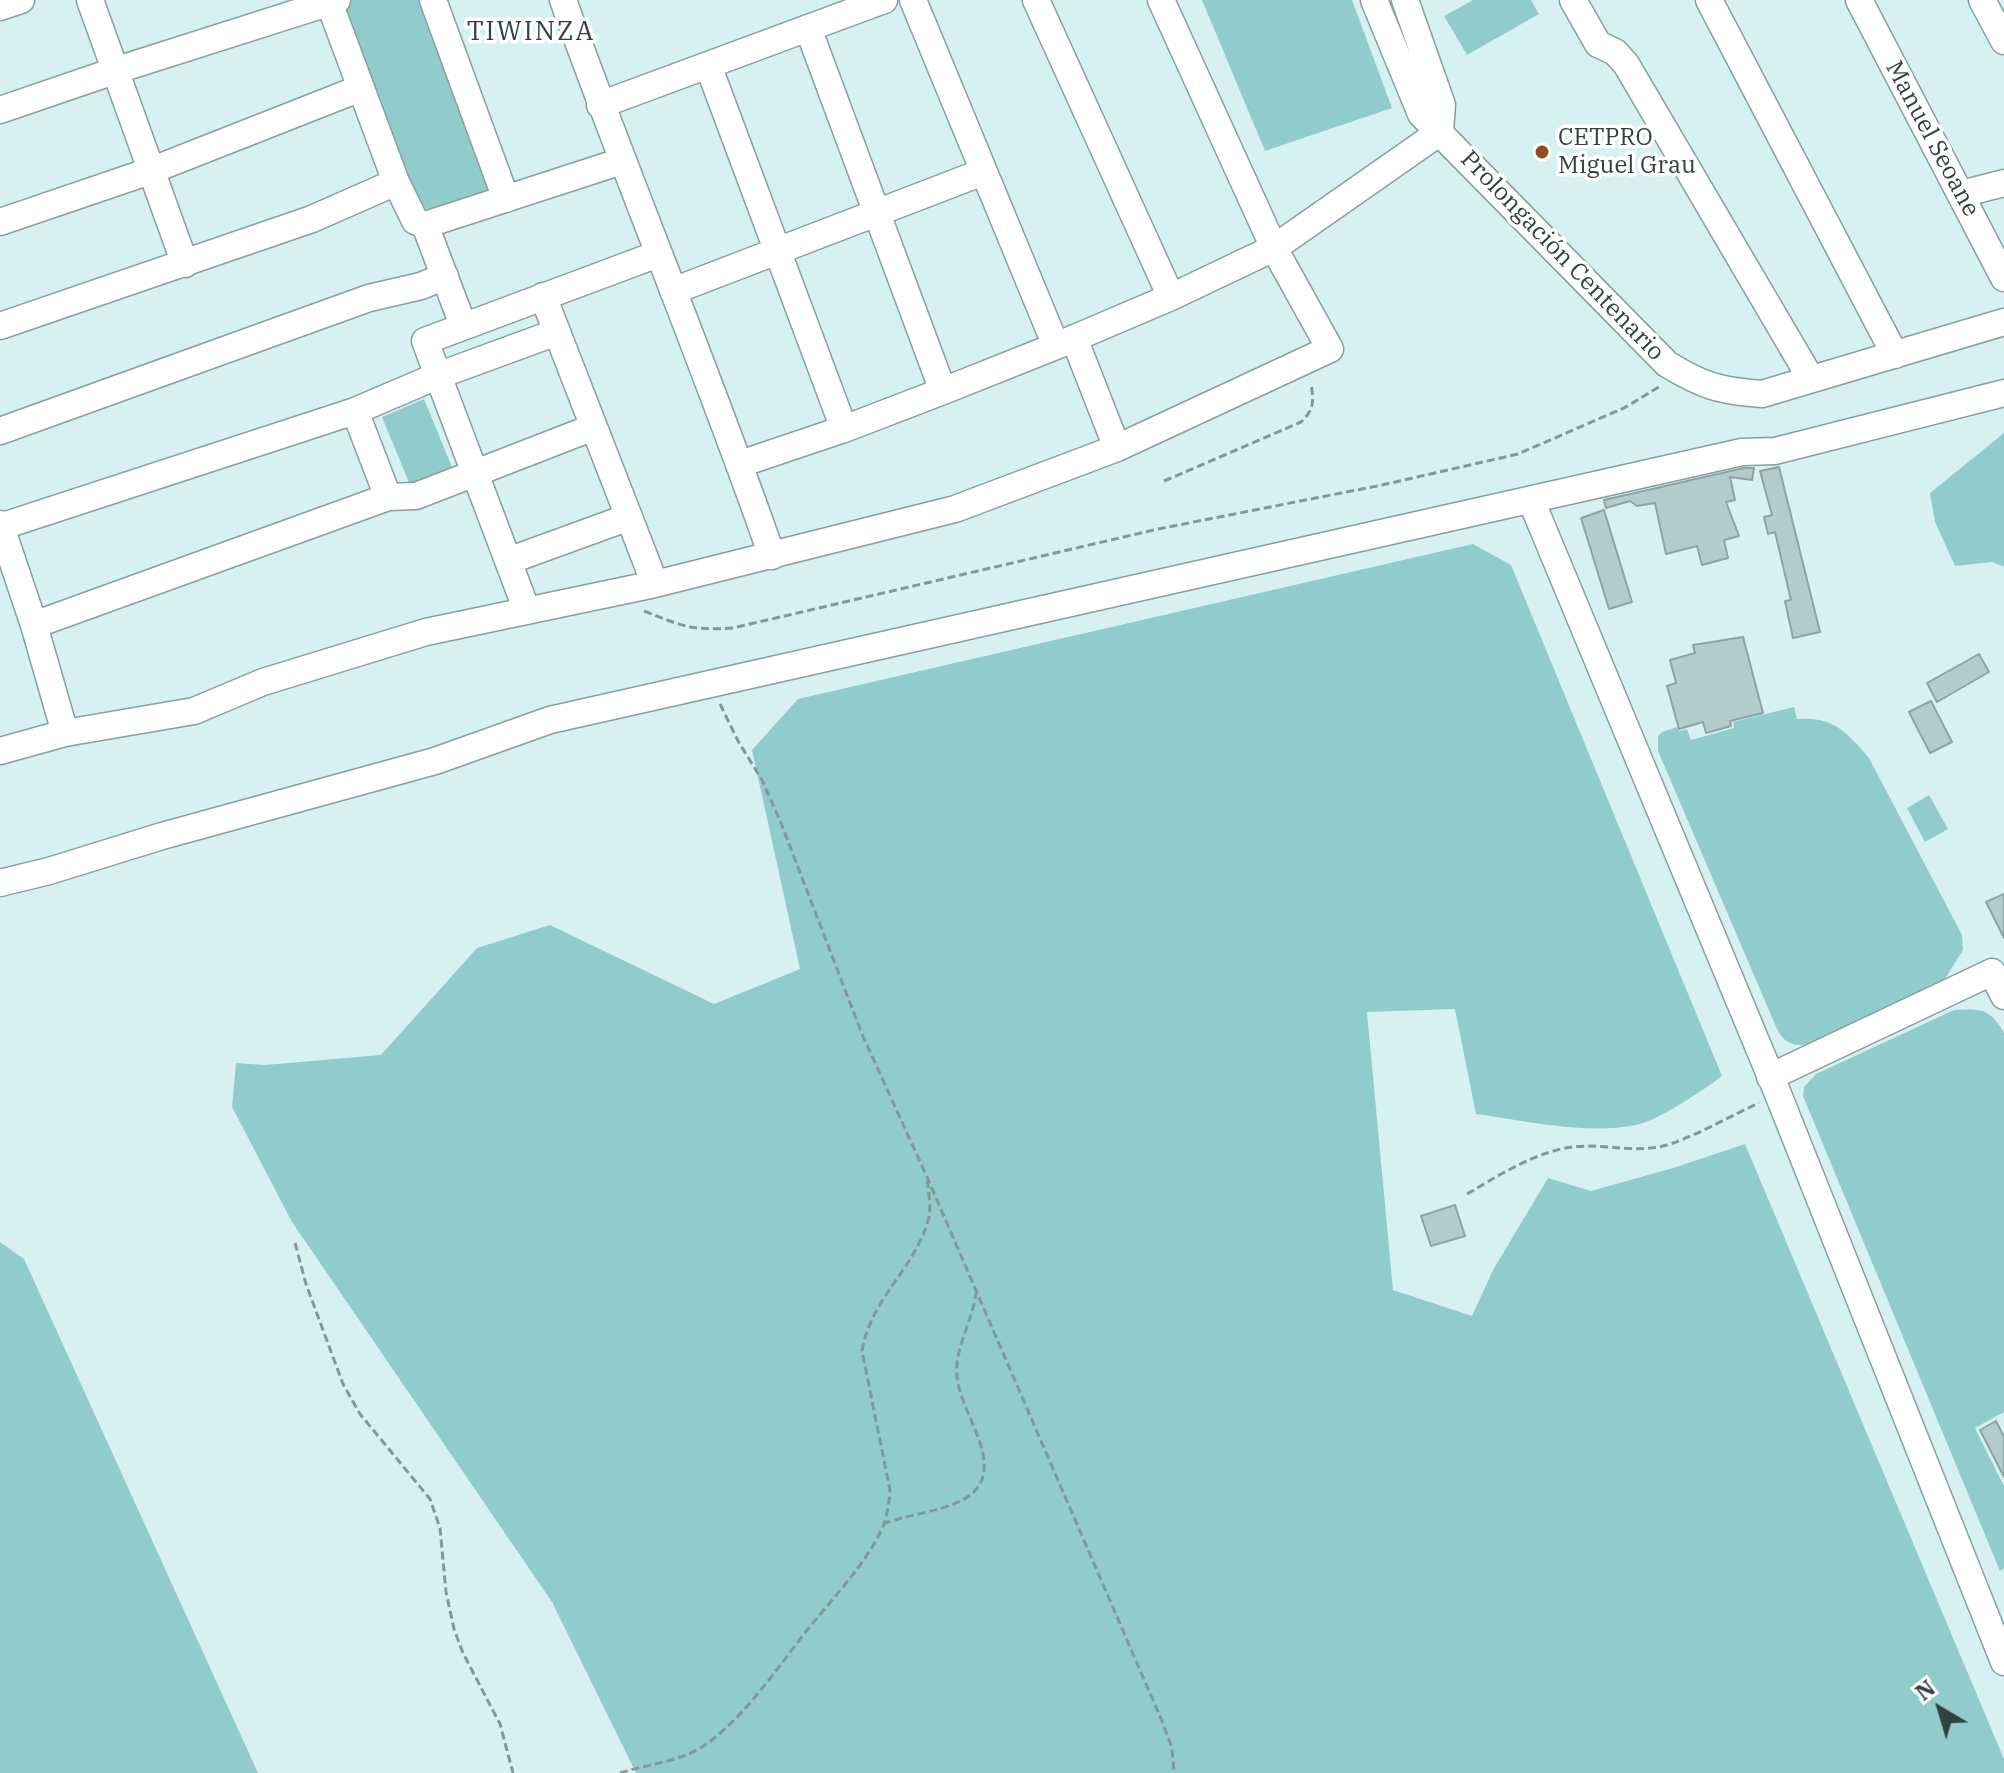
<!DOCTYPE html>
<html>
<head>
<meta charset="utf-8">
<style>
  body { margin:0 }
  #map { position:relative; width:2004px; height:1773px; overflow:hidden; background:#d7f1f2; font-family:"IBM Plex Serif",serif }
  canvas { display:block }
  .north { position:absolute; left:1900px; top:1669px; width:80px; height:80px; -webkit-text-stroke:6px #fff; paint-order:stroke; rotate:322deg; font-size:22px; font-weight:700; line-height:32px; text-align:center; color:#343f3f }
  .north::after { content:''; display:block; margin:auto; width:28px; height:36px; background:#343f3f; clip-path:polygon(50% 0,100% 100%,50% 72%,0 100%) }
</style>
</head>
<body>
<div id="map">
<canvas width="2004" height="1773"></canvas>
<div class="north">N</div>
</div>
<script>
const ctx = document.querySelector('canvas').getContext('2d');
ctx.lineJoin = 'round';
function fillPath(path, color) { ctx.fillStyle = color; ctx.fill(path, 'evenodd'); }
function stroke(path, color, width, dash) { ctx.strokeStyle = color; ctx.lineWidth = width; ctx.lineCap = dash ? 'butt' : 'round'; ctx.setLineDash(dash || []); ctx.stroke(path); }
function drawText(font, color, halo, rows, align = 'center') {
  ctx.font = font + ' "IBM Plex Serif",serif'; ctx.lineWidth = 7; ctx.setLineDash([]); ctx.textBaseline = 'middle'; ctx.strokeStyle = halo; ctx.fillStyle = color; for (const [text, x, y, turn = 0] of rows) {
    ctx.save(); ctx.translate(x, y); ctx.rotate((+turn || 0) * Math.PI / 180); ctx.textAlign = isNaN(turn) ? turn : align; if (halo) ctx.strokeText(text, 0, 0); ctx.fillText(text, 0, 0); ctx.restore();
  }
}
fillPath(new Path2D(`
  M 353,0 L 425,0 L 496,195 L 420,215 L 343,3 Z
  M 1202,0 L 1352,0 L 1392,108 L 1265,151 Z
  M 1473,0 L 1531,0 L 1539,14 L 1467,55 L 1444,16 Z
  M 424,399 L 454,472 L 412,490 L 382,417 Z
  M 2004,433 L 2004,567 L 1992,562 L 1955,566 L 1935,522 L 1930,493 Z
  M 1473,544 L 1511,565 L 1722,1076 C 1704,1090 1657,1121 1636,1125 C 1584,1135 1529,1121 1476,1114 L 1455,1009 L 1367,1012 L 1393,1290 L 1472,1316 L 1493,1270 L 1548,1178 L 1591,1191 L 1673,1168 L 1745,1144 L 2004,1759 L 2004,1773 L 636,1773 L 552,1602 L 292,1222 L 232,1107 L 236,1063 L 265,1065 L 381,1055 L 477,948 L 550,925 L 714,1004 L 800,969 L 752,750 L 798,699 Z
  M 1794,707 L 1797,719 C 1833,716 1847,732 1869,758 L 1962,935 L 1963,950 L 1943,982 L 1815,1043 C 1798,1047 1785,1046 1777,1029 L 1658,751 L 1658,736 L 1662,732 L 1677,727 L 1679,731 L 1687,729 L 1691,740 L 1734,728 L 1733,722 Z
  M 1929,795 L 1948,829 L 1925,842 L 1907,808 Z
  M 1954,1010 C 1981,1009 1990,1008 2004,1033 L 2004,1412 L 1975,1428 L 2004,1486 L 2004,1568 L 2000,1571 L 1803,1096 L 1804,1087 L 1816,1074 Z
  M 0,1242 L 24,1259 L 258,1773 L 0,1773 Z`), '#91cccd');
const building = new Path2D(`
  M 1779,467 L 1820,632 L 1793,638 L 1785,601 L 1791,600 L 1775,532 L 1768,534 L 1764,517 L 1772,515 L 1760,471 Z
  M 1744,468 L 1754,468 L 1752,480 L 1730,477 L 1735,500 L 1726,502 L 1739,536 L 1724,540 L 1728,558 L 1702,565 L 1697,546 L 1666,554 L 1655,503 L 1637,506 L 1630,501 L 1606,508 L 1604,500 Z
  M 1604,510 L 1632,602 L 1609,609 L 1581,518 Z
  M 1743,637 L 1763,713 L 1730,721 L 1731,726 L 1706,733 L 1703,722 L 1679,729 L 1667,686 L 1676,683 L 1670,660 L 1695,653 L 1693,645 Z
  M 1979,654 L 1989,672 L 1937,702 L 1927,683 Z
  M 1931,701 L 1952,742 L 1930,753 L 1909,712 Z
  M 2004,894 L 2004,938 L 1986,902 Z
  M 1455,1205 L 1465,1236 L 1431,1246 L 1421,1216 Z
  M 1996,1421 L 2004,1437 L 2004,1477 L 1980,1430 Z`);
fillPath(building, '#b2cccd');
stroke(building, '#8ba4a5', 2);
const minor = new Path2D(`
  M 90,0 L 185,264
  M 433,0 L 506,199
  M 563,0 C 630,186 707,369 772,556
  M 913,0 L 1056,346
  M 1036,0 L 1171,297
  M 1374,0 L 1421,114 L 1667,364 C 1703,386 1720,391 1762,394 L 2004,322
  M 1405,0 L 1442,105 L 1440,132
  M 1573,0 L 1598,44 L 1615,52 L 1626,64 L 1811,379
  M 1709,0 L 1895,355
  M 1859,0 L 2004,278
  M 1982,0 L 2004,41
  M 329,2 L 396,182 L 415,221 L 425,225 L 463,325
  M 0,7 L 21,0
  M 808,28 L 943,391
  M 708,65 L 844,429
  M 600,105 L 884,0
  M 0,110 L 117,70 L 337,0
  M 1961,194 L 2004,183
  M 0,222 L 150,171 L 361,88
  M 425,225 L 622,161
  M 673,291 L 983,172
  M 543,296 L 655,584
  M 0,326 L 312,219 L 396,182
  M 1074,338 L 1117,448
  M 355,411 L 388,497
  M 0,431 L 369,298 L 421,286 L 445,276
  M 740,464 L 844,429 L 943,391 L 1056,346 L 1171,297 L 1274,248 L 1440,132
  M 1531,500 L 1778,1094 L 2004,1662
  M 0,524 L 34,625 L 65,733
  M 0,527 L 355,411 L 437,376 L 557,332
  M 508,561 L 629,517
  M 527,611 L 425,341 L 658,254
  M 34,625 L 388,497 L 416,496 L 594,427
  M 0,751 L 65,733 L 194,711 L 263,682 L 426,632 L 655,584 L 955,509 L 1117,448 L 1330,349 L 1274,248 L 1161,0
  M 0,883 L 49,871 L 162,836 L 435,761 L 550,720 L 1742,452 L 1775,451 L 2004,393
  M 1770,1077 L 1992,972 L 2004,996`);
stroke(minor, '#869fa0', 29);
stroke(new Path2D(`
  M 1164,481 L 1301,422 C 1314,410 1314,401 1311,384
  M 644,611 C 682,626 692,631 733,628 L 1158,529 L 1382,485 L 1518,454 L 1626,407 L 1662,385
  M 720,704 L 738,741 L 762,780 L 781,823 L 862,1034 L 927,1177 L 1162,1721 L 1172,1748 L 1174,1773
  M 1467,1194 C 1496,1177 1527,1157 1561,1149 C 1597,1140 1634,1156 1670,1144 C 1700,1134 1730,1116 1759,1103
  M 295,1243 L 306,1284 L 343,1384 L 360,1414 L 430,1499 L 440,1528 L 446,1592 L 454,1629 L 463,1653 L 500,1724 L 513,1773
  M 883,1524 C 929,1506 1005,1512 979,1440 C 972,1419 959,1398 957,1376 C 954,1349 973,1320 976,1293
  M 620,1773 C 647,1764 678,1762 702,1747 C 742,1721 778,1667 808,1629 C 833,1598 863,1567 881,1531 C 887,1518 889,1505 890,1490 L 862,1351 C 871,1297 917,1267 929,1217 C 931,1206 929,1192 927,1180`), '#849697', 3, [8, 4]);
stroke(minor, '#fff', 26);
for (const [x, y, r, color] of [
  [1542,152,8,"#914c23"]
]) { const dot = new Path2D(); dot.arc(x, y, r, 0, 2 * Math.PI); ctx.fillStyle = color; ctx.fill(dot); stroke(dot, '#fff', 3); }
drawText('24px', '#343f3f', '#fff', [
  ["CETPRO",1558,138],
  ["Miguel Grau",1558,166]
], 'left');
drawText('24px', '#343f3f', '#fff', [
  ["Manuel Seoane",1932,139,62],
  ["Prolongación Centenario",1562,256,46]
]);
ctx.letterSpacing = '2px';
drawText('26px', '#343f3f', '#fff', [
  ["TIWINZA",531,32]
]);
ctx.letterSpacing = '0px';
</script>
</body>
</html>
